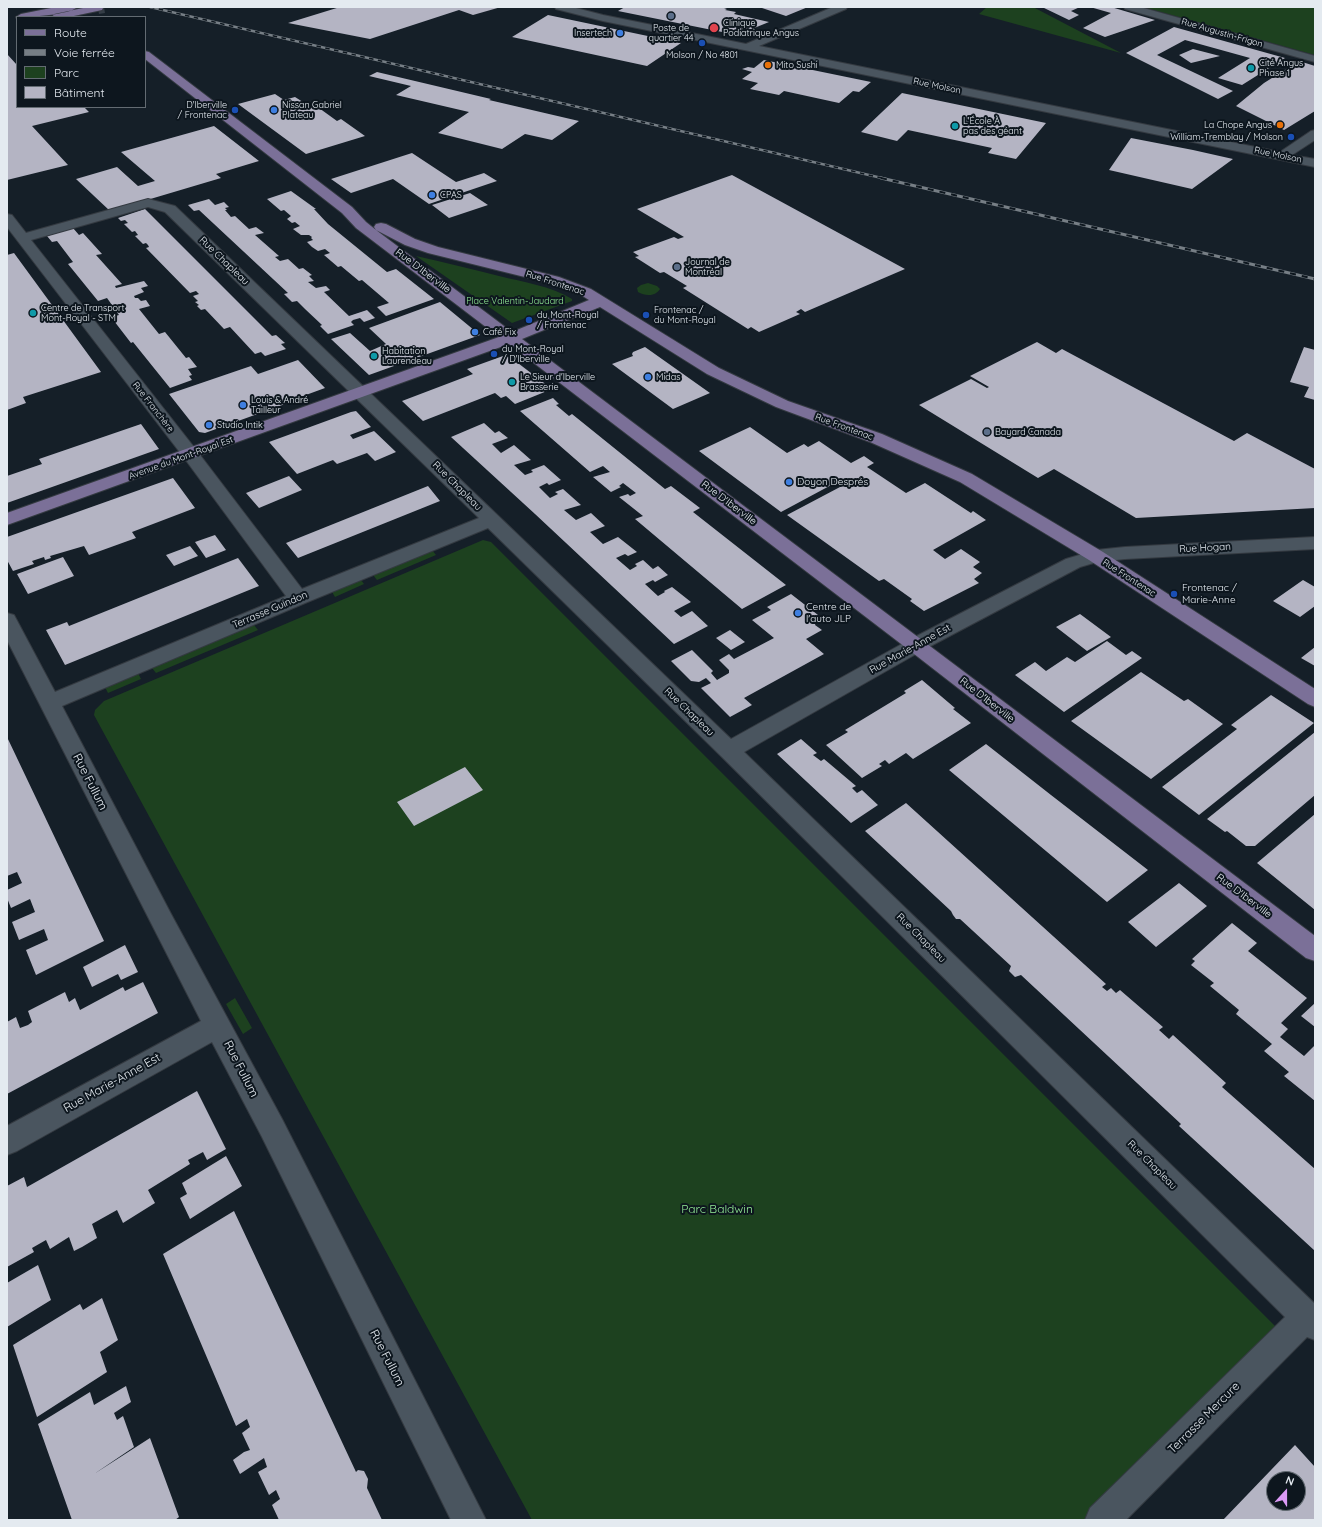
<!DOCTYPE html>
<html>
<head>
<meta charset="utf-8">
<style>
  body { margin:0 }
  #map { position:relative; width:1322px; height:1527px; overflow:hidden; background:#151f28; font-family:Quicksand,sans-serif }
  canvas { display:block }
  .frame { position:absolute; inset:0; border:8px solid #e4eaf0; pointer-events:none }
  .legend { position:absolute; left:16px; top:16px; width:130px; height:92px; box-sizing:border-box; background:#0d161e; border:1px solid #636b72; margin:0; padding:5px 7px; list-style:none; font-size:12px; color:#e4eaf0 }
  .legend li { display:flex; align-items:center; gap:8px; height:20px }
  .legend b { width:20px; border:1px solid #636b72 }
  .north { position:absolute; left:1266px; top:1471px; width:40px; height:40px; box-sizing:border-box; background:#0d161e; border:1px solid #636b72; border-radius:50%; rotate:21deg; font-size:11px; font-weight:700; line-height:16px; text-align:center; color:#e4eaf0 }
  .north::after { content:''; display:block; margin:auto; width:14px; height:18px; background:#db99f5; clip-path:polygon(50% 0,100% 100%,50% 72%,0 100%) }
</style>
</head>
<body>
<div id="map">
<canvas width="1322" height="1527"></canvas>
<div class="frame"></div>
<ul class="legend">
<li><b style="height:5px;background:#7b7098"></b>Route</li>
<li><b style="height:5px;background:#767e85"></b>Voie ferrée</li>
<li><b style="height:11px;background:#1d411f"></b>Parc</li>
<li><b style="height:11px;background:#b4b4c3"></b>Bâtiment</li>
</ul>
<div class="north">N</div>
</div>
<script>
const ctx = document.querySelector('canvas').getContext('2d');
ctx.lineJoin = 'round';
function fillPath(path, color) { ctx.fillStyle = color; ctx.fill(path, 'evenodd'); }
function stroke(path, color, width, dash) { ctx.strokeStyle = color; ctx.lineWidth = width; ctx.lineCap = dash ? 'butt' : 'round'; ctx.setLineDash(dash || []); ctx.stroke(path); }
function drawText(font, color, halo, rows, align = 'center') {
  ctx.font = font + ' Quicksand,sans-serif'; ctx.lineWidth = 4; ctx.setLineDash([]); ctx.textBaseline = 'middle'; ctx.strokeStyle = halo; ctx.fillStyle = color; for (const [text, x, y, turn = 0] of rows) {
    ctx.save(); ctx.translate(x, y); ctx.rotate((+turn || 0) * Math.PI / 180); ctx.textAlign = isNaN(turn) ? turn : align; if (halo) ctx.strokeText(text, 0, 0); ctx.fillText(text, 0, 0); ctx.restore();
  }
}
fillPath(new Path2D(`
  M 987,7 L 1033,7 L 1121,53 L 979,14 Z
  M 1143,7 L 1315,7 L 1315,55 Z
  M 416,256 C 444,262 471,269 499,276 C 523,282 551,286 572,299 L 572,301 L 512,323 Z
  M 648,283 L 657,286 L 660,289 C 655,297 645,296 638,292 L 637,288 L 641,285 Z
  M 483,540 L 491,542 L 1278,1329 L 1098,1520 L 532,1520 L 94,715 L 95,710 L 104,701 Z
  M 432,550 L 436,555 L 377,580 L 373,575 Z
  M 361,580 L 364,584 L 335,597 L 332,592 Z
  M 254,625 L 258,630 L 156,673 L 152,668 Z
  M 138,673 L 141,679 L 108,693 L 105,687 Z
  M 235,998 L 252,1028 L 243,1034 L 226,1004 Z`), '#1d411f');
fillPath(new Path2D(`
  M 340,7 L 501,7 L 473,15 L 459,10 L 370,39 L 288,23 Z
  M 625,7 L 721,7 L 727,9 L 725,10 L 736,12 L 734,14 L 769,22 L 737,35 L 618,11 Z
  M 759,7 L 808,7 L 786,16 Z
  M 1042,7 L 1080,7 L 1071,11 L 1079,15 L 1069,20 Z
  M 1090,7 L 1111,7 L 1155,20 L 1105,37 L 1083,28 L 1111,13 Z
  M 548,15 L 681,43 L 647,66 L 512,37 Z
  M 1174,27 L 1285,58 L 1242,85 L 1218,78 L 1250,58 L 1185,40 L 1157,55 L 1233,91 L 1218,99 L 1126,53 Z
  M 1193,49 L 1220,56 L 1191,63 L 1179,55 Z
  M 7,54 L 17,65 L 17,107 L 84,107 L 89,112 L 32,126 L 68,165 L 7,180 Z
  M 764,60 L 871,82 L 859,92 L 853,91 L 839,103 L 784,91 L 779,95 L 750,89 L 758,83 L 742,79 L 752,72 L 742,69 L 748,67 L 754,68 Z
  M 1299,61 L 1315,66 L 1315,111 L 1284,130 L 1236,106 L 1264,83 Z
  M 377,72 L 491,99 L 489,100 L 579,121 L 552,140 L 525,134 L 502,149 L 438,133 L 469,112 L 396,95 L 411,86 L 369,76 Z
  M 902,93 L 1046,123 L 1016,159 L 988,153 L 992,148 L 908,130 L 897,141 L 861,132 Z
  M 275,94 L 284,100 L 295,97 L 314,109 L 319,108 L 337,121 L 341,119 L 365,136 L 306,154 L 238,104 Z
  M 214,126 L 259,161 L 216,174 L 221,178 L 110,211 L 76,179 L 117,167 L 138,186 L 155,181 L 121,152 Z
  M 1131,138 L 1193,150 L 1233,159 L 1192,189 L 1109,170 Z
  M 412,153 L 456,182 L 484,173 L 497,181 L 429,204 L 393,179 L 351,193 L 331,179 Z
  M 732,175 L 905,269 L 805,312 L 801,309 L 796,312 L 800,314 L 759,332 L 751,327 L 748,329 L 683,288 L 687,286 L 664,272 L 660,273 L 635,257 L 639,256 L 633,252 L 674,237 L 678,239 L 684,237 L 637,209 Z
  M 291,191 L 316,209 L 314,209 L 328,224 L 387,272 L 396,269 L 434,299 L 386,316 L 377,307 L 389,303 L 362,280 L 359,281 L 341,266 L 338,267 L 324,255 L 330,253 L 325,249 L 318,251 L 312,247 L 307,242 L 313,240 L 311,238 L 312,237 L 309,235 L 301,235 L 293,229 L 300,226 L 295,222 L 292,223 L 287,219 L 291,216 L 284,210 L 281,211 L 267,199 Z
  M 470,193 L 488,205 L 449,218 L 432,205 Z
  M 209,199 L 215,205 L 224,202 L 229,207 L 225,208 L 227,210 L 225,210 L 231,217 L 235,216 L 249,229 L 256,227 L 264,233 L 255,235 L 279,256 L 275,257 L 280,261 L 288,259 L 299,269 L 303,268 L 312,275 L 309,276 L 314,281 L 308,282 L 316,288 L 326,286 L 330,290 L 324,292 L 349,316 L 367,310 L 375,318 L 364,322 L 360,318 L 353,320 L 351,322 L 354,325 L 328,334 L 320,326 L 322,325 L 305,309 L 297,301 L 292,302 L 284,294 L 288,293 L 199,210 L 194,211 L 188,205 Z
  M 145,209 L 272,336 L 276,335 L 285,343 L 281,344 L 286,349 L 265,356 L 261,352 L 255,354 L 230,327 L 224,329 L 205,309 L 201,310 L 197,306 L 199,305 L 195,302 L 198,301 L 193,296 L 199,294 L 196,291 L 190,293 L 146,248 L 149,247 L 148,245 L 146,243 L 143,244 L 135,236 L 138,235 L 135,231 L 132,232 L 124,224 L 128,223 L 125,220 L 121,221 L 118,218 Z
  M 73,228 L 79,235 L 83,233 L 102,254 L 96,255 L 122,284 L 115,286 L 116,288 L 144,281 L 148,286 L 141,288 L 144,292 L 134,296 L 135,298 L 138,298 L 141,301 L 146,300 L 150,306 L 139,309 L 159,334 L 165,332 L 186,358 L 189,357 L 197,367 L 188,369 L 192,375 L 189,376 L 192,380 L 170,388 L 133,342 L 131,343 L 111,317 L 119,315 L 107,298 L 98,301 L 68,264 L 73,262 L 57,241 L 52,242 L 47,236 Z
  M 14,253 L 101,372 L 23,397 L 26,403 L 7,410 L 7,255 Z
  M 440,302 L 480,335 L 369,375 L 331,339 L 350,333 L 370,351 L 386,344 L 369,328 Z
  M 1037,342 L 1056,353 L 1062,349 L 1234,441 L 1247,433 L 1315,469 L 1315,508 L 1136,518 L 1054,469 L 1038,478 L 919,405 L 971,379 L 987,388 L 989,387 L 970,376 Z
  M 645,347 L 710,393 L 673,409 L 612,364 L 633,356 L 632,354 L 633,352 Z
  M 1304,347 L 1315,350 L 1315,400 L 1304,397 L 1309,387 L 1290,382 Z
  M 503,356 L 510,357 L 552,389 L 515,404 L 506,396 L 501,398 L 495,393 L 423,421 L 402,401 L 473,374 L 467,369 Z
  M 298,360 L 325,388 L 284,403 L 285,404 L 205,433 L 199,432 L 169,394 L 251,366 L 258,374 Z
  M 553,398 L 559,404 L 556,405 L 569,416 L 572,414 L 665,489 L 671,486 L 700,508 L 693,512 L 786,585 L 742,609 L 635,519 L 643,516 L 619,497 L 628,494 L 630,496 L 636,493 L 623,483 L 619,486 L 621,487 L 611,492 L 593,477 L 610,472 L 603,466 L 590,472 L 520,411 Z
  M 356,411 L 371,427 L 350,435 L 353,439 L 374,431 L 396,452 L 375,461 L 367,453 L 337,464 L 333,460 L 297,474 L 269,442 L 351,412 Z
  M 484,423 L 495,433 L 499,431 L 508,438 L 492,444 L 501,453 L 514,445 L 531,460 L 514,465 L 525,475 L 533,472 L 531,470 L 544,465 L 561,480 L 549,485 L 547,483 L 539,487 L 550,498 L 558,494 L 555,492 L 563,489 L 581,505 L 564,510 L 576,520 L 591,513 L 605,526 L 590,532 L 603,544 L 618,537 L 637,552 L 628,556 L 625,554 L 616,558 L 630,570 L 637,566 L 635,564 L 643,560 L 653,569 L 658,566 L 668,575 L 655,582 L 653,580 L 645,584 L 658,596 L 665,592 L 664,591 L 672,587 L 691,602 L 674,611 L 681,617 L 692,611 L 708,626 L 674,644 L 535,514 L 451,437 Z
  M 141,424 L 159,449 L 7,503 L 7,476 L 42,464 L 39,459 Z
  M 750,427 L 787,453 L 804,444 L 808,447 L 819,441 L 851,463 L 864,456 L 874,463 L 867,467 L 906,493 L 925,483 L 971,513 L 973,511 L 986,520 L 933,550 L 945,559 L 961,549 L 980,562 L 973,567 L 982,573 L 974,579 L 979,583 L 924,611 L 910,601 L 912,599 L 884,579 L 879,581 L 787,515 L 840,487 L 835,483 L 781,512 L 699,451 Z
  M 289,476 L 302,490 L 259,508 L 246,493 Z
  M 173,478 L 195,508 L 132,532 L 136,538 L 89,555 L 84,546 L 50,556 L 51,558 L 45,560 L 44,557 L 32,561 L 34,564 L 13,571 L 7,560 L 7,537 Z
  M 428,486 L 440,501 L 298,558 L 286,543 Z
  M 215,535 L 226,550 L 206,558 L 195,542 Z
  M 190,546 L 198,556 L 174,566 L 166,555 Z
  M 63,557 L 74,576 L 28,594 L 17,574 Z
  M 238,558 L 259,586 L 65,665 L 46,630 L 67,622 L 69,626 Z
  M 1303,580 L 1315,587 L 1315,606 L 1300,617 L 1273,601 Z
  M 791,594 L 818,615 L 815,625 L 822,630 L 806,639 L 824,654 L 744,698 L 752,705 L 730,717 L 701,688 L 711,683 L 706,678 L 699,682 L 691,681 L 671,661 L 692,650 L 713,671 L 711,673 L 717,680 L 729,673 L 729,670 L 719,660 L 729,654 L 734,659 L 774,638 L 752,620 L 771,610 L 767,607 Z
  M 1080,614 L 1111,637 L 1087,651 L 1056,627 Z
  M 730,630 L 745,642 L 731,650 L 716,638 Z
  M 1107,641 L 1126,655 L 1132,651 L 1142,658 L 1064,712 L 1015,675 L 1035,662 L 1046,671 L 1067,657 L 1075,662 Z
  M 1315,647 L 1315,666 L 1301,658 Z
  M 1141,672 L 1184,701 L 1188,699 L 1223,724 L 1151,779 L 1071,721 Z
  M 922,680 L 955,708 L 953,709 L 971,723 L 913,759 L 906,753 L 889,764 L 885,760 L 879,764 L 882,766 L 862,778 L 826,745 L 848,732 L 845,730 L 906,693 L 904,691 Z
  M 1271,695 L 1314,723 L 1199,815 L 1162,787 L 1237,729 L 1231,725 Z
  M 1315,732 L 1315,795 L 1255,846 L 1246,846 L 1227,831 L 1225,832 L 1207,819 Z
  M 7,737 L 104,941 L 36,975 L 26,950 L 48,940 L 44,929 L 19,940 L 12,922 L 35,912 L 30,899 L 11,908 L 7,898 L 7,890 L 22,883 L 17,872 L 7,876 Z
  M 801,739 L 817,753 L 813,755 L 821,761 L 824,759 L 856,786 L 852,788 L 857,793 L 862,790 L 878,805 L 851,823 L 777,754 Z
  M 986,744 L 1051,795 L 1148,870 L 1107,902 L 949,770 Z
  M 465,767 L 483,790 L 414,826 L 397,802 Z
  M 906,803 L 1106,984 L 1102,987 L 1107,991 L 1111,988 L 1116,993 L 1120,990 L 1163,1027 L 1159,1030 L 1169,1039 L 1173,1035 L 1226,1083 L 1222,1087 L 1315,1169 L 1315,1251 L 1179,1126 L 1181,1124 L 1021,975 L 1015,977 L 1009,971 L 1011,966 L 960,919 L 956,919 L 953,915 L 951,911 L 865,831 Z
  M 1315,814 L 1315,910 L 1257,863 Z
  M 1179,883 L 1207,906 L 1156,947 L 1128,922 Z
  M 1232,923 L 1257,943 L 1248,951 L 1307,998 L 1281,1023 L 1288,1029 L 1280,1037 L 1304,1056 L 1315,1045 L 1315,1101 L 1284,1076 L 1289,1072 L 1264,1051 L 1272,1044 L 1236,1014 L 1239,1010 L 1210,986 L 1214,983 L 1191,965 L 1195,961 L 1192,959 Z
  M 125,945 L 138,972 L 121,980 L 118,974 L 92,987 L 83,967 Z
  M 143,982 L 158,1013 L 7,1094 L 7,1022 L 16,1017 L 20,1028 L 28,1025 L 32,1022 L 28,1011 L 65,992 L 69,1002 L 75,998 L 80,1010 L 123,987 L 125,991 Z
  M 1315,1003 L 1315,1027 L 1301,1016 Z
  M 197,1091 L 226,1149 L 207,1160 L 203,1152 L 188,1160 L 190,1164 L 148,1190 L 155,1203 L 123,1223 L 117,1210 L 92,1224 L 97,1238 L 82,1247 L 74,1251 L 69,1237 L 50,1249 L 46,1240 L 32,1248 L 34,1252 L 7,1267 L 7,1186 L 24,1177 L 27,1187 Z
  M 226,1156 L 242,1186 L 190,1219 L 180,1198 L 187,1194 L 182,1183 Z
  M 234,1211 L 356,1472 L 358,1470 L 364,1471 L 368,1479 L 367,1488 L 382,1520 L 279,1520 L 272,1505 L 280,1499 L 276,1490 L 269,1495 L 258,1472 L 267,1467 L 264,1458 L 240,1474 L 233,1460 L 244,1452 L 250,1450 L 242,1433 L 250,1427 L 247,1419 L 236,1426 L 163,1254 Z
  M 38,1265 L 51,1300 L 7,1327 L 7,1283 Z
  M 102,1298 L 118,1340 L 100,1352 L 107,1372 L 37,1417 L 13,1345 L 80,1304 L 83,1310 Z
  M 126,1386 L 131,1402 L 114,1413 L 117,1420 L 123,1416 L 134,1447 L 94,1474 L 150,1438 L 179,1517 L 175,1520 L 72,1520 L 38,1424 L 90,1392 L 94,1405 Z
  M 1295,1445 L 1315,1467 L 1315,1520 L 1223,1520 ZM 1274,1479 L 1298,1479 L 1298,1503 L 1274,1503 Z`), '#b4b4c3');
stroke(new Path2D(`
  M 98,8 L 104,7`), '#343d46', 12, [12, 5.5]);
const minor = new Path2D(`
  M 555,7 L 572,7 L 603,15 L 746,44 L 833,7 L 847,7 L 846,9 L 759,46 L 1280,152 L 1311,131 L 1315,130 L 1315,140 L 1292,155 L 1315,159 L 1315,167 L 603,21 L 556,9 Z
  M 1124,7 L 1140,7 L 1315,56 L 1315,62 L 1125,9 Z
  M 148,199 L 175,206 L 731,739 L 909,640 L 1066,559 L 1096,550 L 1125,547 L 1315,537 L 1315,549 L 1125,559 L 1097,562 L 1080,567 L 923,650 L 744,752 L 1315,1304 L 1315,1340 L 1307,1337 L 1126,1520 L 1085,1520 L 1090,1508 L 1285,1317 L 721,756 L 488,528 L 305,603 L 62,706 L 171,914 L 282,1119 L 486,1520 L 451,1520 L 262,1137 L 212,1042 L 17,1151 L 7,1155 L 7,1126 L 201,1021 L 7,640 L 7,613 L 14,615 L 55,692 L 286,596 L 185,459 L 7,227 L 7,214 L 12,215 L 26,233 ZM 148,207 L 165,212 L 479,518 L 302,589 L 197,451 L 31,240 Z`);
const major = new Path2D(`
  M 56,7 L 77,7 C 70,15 29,17 17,17 L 17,19 L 16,17 L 21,14 Z
  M 88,7 L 103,8 L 102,10 L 69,17 L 53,16 L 54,14 Z
  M 145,51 L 149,52 L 352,207 L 366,222 L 376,230 L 374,227 L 376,224 L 381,223 L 386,224 L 415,239 L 438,247 L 559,277 L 591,289 L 719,368 L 788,401 L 882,434 L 972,474 L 1103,552 L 1315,689 L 1315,707 L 1308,704 L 1089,560 L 960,482 L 870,442 L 776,407 L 707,374 L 600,307 L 522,339 L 1315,936 L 1315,961 L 1306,958 L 909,650 L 509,344 L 7,525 L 7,513 L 499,337 L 356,228 L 342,213 L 145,59 ZM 376,230 L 405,245 L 428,253 L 549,283 L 581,295 L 589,300 L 512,332 Z`);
stroke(minor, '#343a41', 2);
stroke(major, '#343a41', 2);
fillPath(minor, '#4a555f');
fillPath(major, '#7b7098');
const railFar1 = new Path2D(`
  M 150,7 L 886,179`);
const rail = new Path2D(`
  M 881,178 L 1315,279`);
stroke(railFar1, '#767e85', 2.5);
stroke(rail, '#767e85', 3);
stroke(railFar1, '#0d161e', 1.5, [4.5]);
stroke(rail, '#0d161e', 2, [6]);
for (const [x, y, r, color] of [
  [671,16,4,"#5c6f8a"],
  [714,28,5,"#e0444e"],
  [620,33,4,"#3f7fe0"],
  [702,43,4,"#1a4fb4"],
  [768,65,4,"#e8710a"],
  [1251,68,4,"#0f9aa8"],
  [235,110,4,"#1a4fb4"],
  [274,110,4,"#3f7fe0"],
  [1280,125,4,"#e8710a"],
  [955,126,4,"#0f9aa8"],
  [1291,137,4,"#1a4fb4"],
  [432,195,4,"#3f7fe0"],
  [677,267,4,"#5c6f8a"],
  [33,313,4,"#0f9aa8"],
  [646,315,4,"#1a4fb4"],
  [529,320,4,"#1a4fb4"],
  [475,332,4,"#3f7fe0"],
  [494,354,4,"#1a4fb4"],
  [374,356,4,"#0f9aa8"],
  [648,377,4,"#3f7fe0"],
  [512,382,4,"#0f9aa8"],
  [243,405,4,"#3f7fe0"],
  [209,425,4,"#3f7fe0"],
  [987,432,4,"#5c6f8a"],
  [789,482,4,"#3f7fe0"],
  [1174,594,4,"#1a4fb4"],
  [798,613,4,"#3f7fe0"]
]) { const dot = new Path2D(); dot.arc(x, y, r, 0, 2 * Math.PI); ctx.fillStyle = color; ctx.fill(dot); stroke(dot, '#0d161e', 1.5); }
drawText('9px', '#e4eaf0', '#0d161e', [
  ["Clinique",723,23],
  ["Podiatrique Angus",723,33],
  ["Poste de",671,28,"center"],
  ["quartier 44",671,38,"center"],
  ["Insertech",612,33,"right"],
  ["Molson / No 4801",702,55,"center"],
  ["Cité Angus",1259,63],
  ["Phase 1",1259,73],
  ["Mito Sushi",776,65],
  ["D'Iberville",227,105,"right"],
  ["/ Frontenac",227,115,"right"],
  ["Nissan Gabriel",282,105],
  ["Plateau",282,115],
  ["L'École À",963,121],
  ["pas des géant",963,131],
  ["La Chope Angus",1272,125,"right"],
  ["William-Tremblay / Molson",1283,137,"right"],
  ["CPAS",440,195],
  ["Journal de",685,262],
  ["Montréal",685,272],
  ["Centre de Transport",41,308],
  ["Mont-Royal - STM",41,318],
  ["Frontenac /",654,310],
  ["du Mont-Royal",654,320],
  ["du Mont-Royal",537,315],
  ["/ Frontenac",537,325],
  ["Café Fix",483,332],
  ["du Mont-Royal",502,349],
  ["/ D'Iberville",502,359],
  ["Habitation",382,351],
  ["Laurendeau",382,361],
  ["Le Sieur d'Iberville",520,377],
  ["Brasserie",520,387],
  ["Midas",656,377],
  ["Louis & André",251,400],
  ["Tailleur",251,410],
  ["Studio Intik",217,425],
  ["Bayard Canada",995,432]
], 'left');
drawText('9px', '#e4eaf0', '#0d161e', [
  ["Rue Augustin-Frigon",1222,33,16],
  ["Rue Molson",937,86,12],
  ["Rue Molson",1278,155,12],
  ["Rue Frontenac",555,283,18],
  ["Rue Franchère",153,407,52],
  ["Rue Frontenac",844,427,20],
  ["Avenue du Mont-Royal Est",181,458,-20],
  ["Rue Frontenac",1129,578,33]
]);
drawText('9px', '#94ec97', '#0d161e', [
  ["Place Valentin-Jaudard",515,301]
]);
drawText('10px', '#e4eaf0', '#0d161e', [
  ["Rue Chapleau",224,261,44],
  ["Rue D'Iberville",423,271,37],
  ["Rue Chapleau",457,486,45],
  ["Rue D'Iberville",729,503,37],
  ["Rue Hogan",1205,548,-3],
  ["Terrasse Guindon",270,610,-23],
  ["Rue Marie-Anne Est",910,649,-29],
  ["Rue D'Iberville",987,700,38],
  ["Rue Chapleau",689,712,44],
  ["Rue D'Iberville",1244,896,37],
  ["Rue Chapleau",921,938,45],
  ["Rue Chapleau",1152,1165,45]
]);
drawText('10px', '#e4eaf0', '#0d161e', [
  ["Doyon Després",797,482],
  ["Frontenac /",1182,588],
  ["Marie-Anne",1182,600],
  ["Centre de",806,607],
  ["l'auto JLP",806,619]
], 'left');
drawText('12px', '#e4eaf0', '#0d161e', [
  ["Rue Fullum",90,782,63],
  ["Rue Fullum",241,1069,63],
  ["Rue Marie-Anne Est",112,1083,-29],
  ["Rue Fullum",387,1358,63],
  ["Terrasse Mercure",1204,1418,-45]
]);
drawText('12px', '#94ec97', '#0d161e', [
  ["Parc Baldwin",717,1209]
]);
</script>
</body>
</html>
